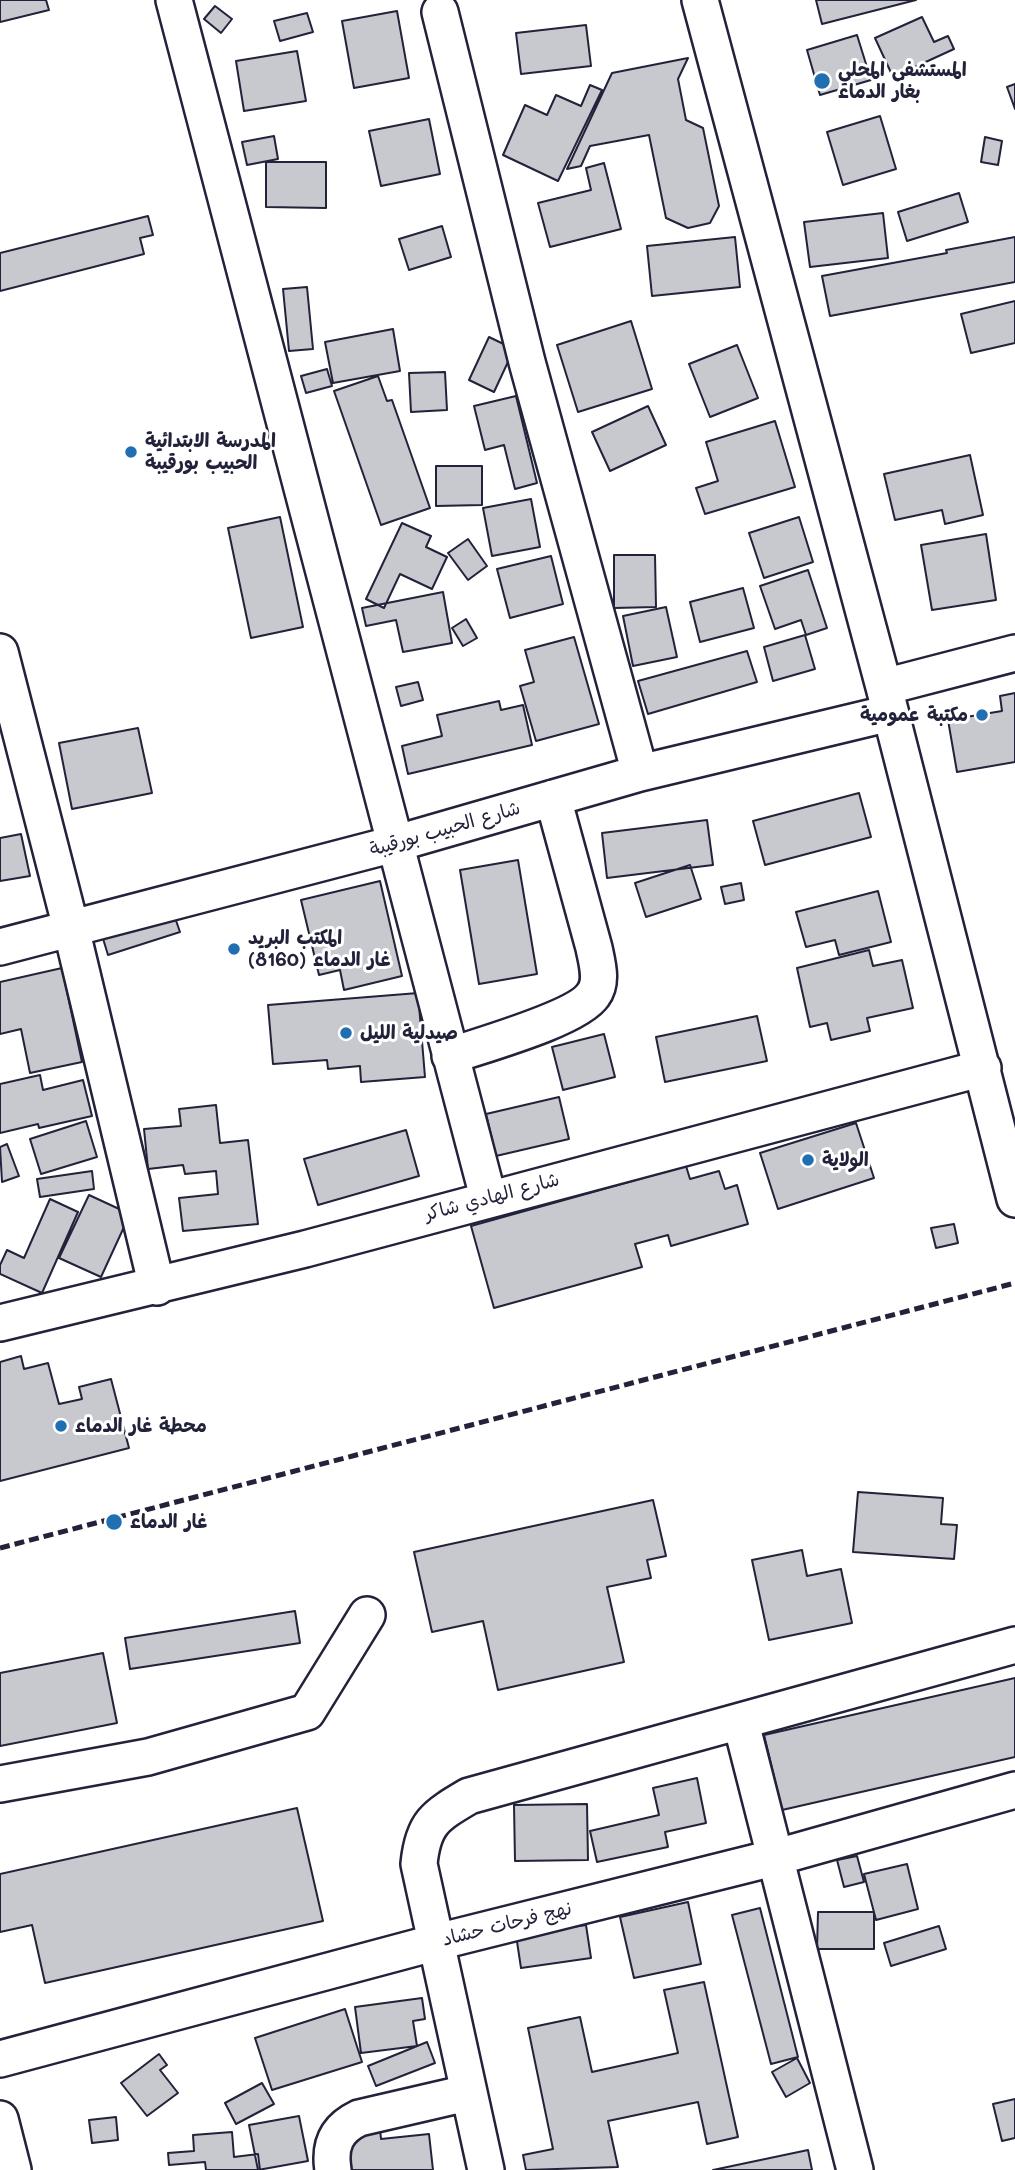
<!DOCTYPE html>
<html>
<head>
<meta charset="utf-8">
<style>
  body { margin:0 }
  canvas { display:block; background:#fff }
</style>
</head>
<body>
<canvas width="1015" height="2170"></canvas>
<script>
const ctx = document.querySelector('canvas').getContext('2d');
ctx.lineJoin = 'round';
function fillPath(path, color) { ctx.fillStyle = color; ctx.fill(path, 'evenodd'); }
function stroke(path, color, width, dash) { ctx.strokeStyle = color; ctx.lineWidth = width; ctx.lineCap = dash ? 'butt' : 'round'; ctx.setLineDash(dash || []); ctx.stroke(path); }
function drawText(font, color, halo, rows, align = 'center') {
  ctx.font = font + ' Mali,"Playpen Sans Arabic",sans-serif'; ctx.lineWidth = 6; ctx.setLineDash([]); ctx.textBaseline = 'middle'; ctx.strokeStyle = halo; ctx.fillStyle = color; for (const [text, x, y, turn = 0] of rows) {
    ctx.save(); ctx.translate(x, y); ctx.rotate((+turn || 0) * Math.PI / 180); ctx.textAlign = isNaN(turn) ? turn : align; if (halo) ctx.strokeText(text, 0, 0); ctx.fillText(text, 0, 0); ctx.restore();
  }
}
const building = new Path2D(`
  M 0,0 L 46,0 L 49,10 L 0,22 Z
  M 816,0 L 916,0 L 822,24 Z
  M 215,6 L 232,19 L 221,33 L 204,19 Z
  M 397,11 L 409,78 L 354,88 L 342,21 Z
  M 307,13 L 313,32 L 280,41 L 274,21 Z
  M 922,17 L 934,42 L 948,36 L 954,49 L 893,77 L 875,38 Z
  M 586,25 L 591,66 L 521,74 L 516,33 Z
  M 857,35 L 871,80 L 820,95 L 807,50 Z
  M 297,51 L 306,101 L 244,111 L 236,61 Z
  M 688,58 L 678,79 L 686,120 L 703,128 L 719,206 L 710,223 L 688,228 L 666,218 L 649,135 L 590,146 L 581,166 L 567,169 L 612,73 Z
  M 1015,84 L 1015,109 L 1007,87 Z
  M 590,85 L 602,90 L 558,181 L 503,155 L 525,105 L 547,115 L 556,95 L 581,106 Z
  M 880,116 L 896,169 L 843,185 L 827,132 Z
  M 429,119 L 440,174 L 381,186 L 369,131 Z
  M 274,136 L 278,159 L 247,165 L 242,142 Z
  M 985,137 L 1002,141 L 998,165 L 981,162 Z
  M 266,162 L 326,162 L 326,208 L 266,207 Z
  M 604,163 L 621,229 L 550,247 L 538,203 L 591,190 L 586,168 Z
  M 959,193 L 968,222 L 907,241 L 898,212 Z
  M 883,213 L 888,258 L 810,267 L 804,222 Z
  M 148,216 L 153,235 L 140,238 L 144,254 L 0,291 L 0,253 Z
  M 442,226 L 451,257 L 409,270 L 399,239 Z
  M 735,237 L 740,287 L 652,296 L 647,246 Z
  M 1015,237 L 1015,282 L 830,316 L 822,276 L 947,253 L 946,250 Z
  M 307,287 L 313,349 L 289,351 L 283,289 Z
  M 1015,301 L 1015,343 L 971,353 L 961,314 Z
  M 631,321 L 652,389 L 578,412 L 557,345 Z
  M 393,329 L 400,371 L 333,383 L 325,342 Z
  M 489,337 L 514,349 L 494,392 L 469,380 Z
  M 737,345 L 758,398 L 710,417 L 689,364 Z
  M 327,369 L 332,386 L 306,393 L 301,376 Z
  M 445,372 L 447,410 L 411,412 L 409,373 Z
  M 378,376 L 387,401 L 392,400 L 430,508 L 381,525 L 334,391 Z
  M 516,396 L 537,483 L 515,489 L 504,445 L 485,450 L 474,406 Z
  M 648,406 L 666,445 L 610,471 L 592,432 Z
  M 775,421 L 795,487 L 705,514 L 696,488 L 718,481 L 706,442 Z
  M 970,455 L 983,515 L 945,524 L 942,510 L 895,520 L 884,474 Z
  M 436,466 L 482,466 L 482,505 L 436,506 Z
  M 531,499 L 540,547 L 492,556 L 483,508 Z
  M 280,517 L 303,627 L 251,638 L 228,528 Z
  M 799,517 L 813,562 L 764,578 L 749,533 Z
  M 402,523 L 431,536 L 426,547 L 447,557 L 432,589 L 400,574 L 384,608 L 366,599 Z
  M 986,534 L 996,600 L 932,610 L 921,545 Z
  M 468,539 L 487,566 L 468,580 L 448,553 Z
  M 614,555 L 655,555 L 656,607 L 614,608 Z
  M 551,556 L 563,604 L 510,618 L 497,569 Z
  M 808,570 L 827,628 L 806,635 L 801,620 L 775,629 L 760,586 Z
  M 743,588 L 754,628 L 700,642 L 690,602 Z
  M 443,592 L 452,643 L 403,652 L 396,620 L 366,626 L 362,608 Z
  M 666,607 L 677,657 L 633,666 L 623,616 Z
  M 466,619 L 477,638 L 463,646 L 452,628 Z
  M 805,635 L 815,669 L 773,681 L 764,647 Z
  M 574,637 L 599,724 L 536,741 L 520,686 L 534,682 L 525,650 Z
  M 747,651 L 757,682 L 648,714 L 638,681 Z
  M 418,682 L 423,700 L 401,706 L 396,687 Z
  M 1015,693 L 1015,762 L 957,772 L 948,720 L 1002,711 L 1000,696 Z
  M 499,701 L 501,710 L 523,705 L 532,745 L 408,774 L 402,746 L 442,736 L 437,715 Z
  M 138,728 L 152,793 L 72,809 L 59,743 Z
  M 859,793 L 871,837 L 765,865 L 753,821 Z
  M 707,820 L 713,865 L 607,878 L 602,833 Z
  M 21,834 L 30,876 L 0,881 L 0,838 Z
  M 518,860 L 537,974 L 479,984 L 460,870 Z
  M 690,865 L 701,899 L 646,917 L 635,883 Z
  M 380,881 L 402,976 L 344,990 L 340,970 L 319,975 L 301,900 Z
  M 741,883 L 744,900 L 725,904 L 721,887 Z
  M 878,891 L 891,942 L 839,955 L 835,940 L 806,947 L 796,912 Z
  M 172,909 L 180,932 L 108,955 L 101,932 Z
  M 869,950 L 873,966 L 902,960 L 913,1008 L 867,1018 L 870,1031 L 831,1040 L 827,1023 L 810,1027 L 797,968 Z
  M 62,968 L 82,1062 L 30,1073 L 21,1029 L 0,1034 L 0,982 Z
  M 418,993 L 425,1077 L 361,1082 L 360,1066 L 328,1069 L 327,1060 L 273,1064 L 268,1005 Z
  M 757,1016 L 767,1061 L 665,1082 L 656,1037 Z
  M 604,1034 L 615,1077 L 563,1090 L 552,1047 Z
  M 40,1075 L 43,1090 L 83,1080 L 92,1116 L 39,1128 L 38,1124 L 0,1133 L 0,1084 Z
  M 559,1097 L 569,1139 L 496,1156 L 486,1114 Z
  M 216,1105 L 220,1143 L 248,1140 L 258,1224 L 183,1231 L 179,1198 L 218,1194 L 216,1171 L 185,1174 L 183,1165 L 148,1169 L 144,1129 L 181,1126 L 179,1109 Z
  M 86,1121 L 97,1157 L 41,1174 L 30,1139 Z
  M 856,1123 L 874,1178 L 778,1209 L 760,1153 Z
  M 406,1130 L 419,1176 L 318,1205 L 304,1159 Z
  M 7,1144 L 19,1176 L 2,1182 L 0,1147 Z
  M 686,1166 L 690,1179 L 719,1171 L 725,1189 L 737,1185 L 748,1224 L 671,1246 L 668,1235 L 635,1244 L 642,1267 L 494,1308 L 471,1226 Z
  M 92,1171 L 94,1189 L 40,1197 L 37,1179 Z
  M 89,1195 L 130,1214 L 101,1277 L 59,1258 Z
  M 50,1199 L 78,1212 L 42,1293 L 0,1274 L 0,1265 L 7,1250 L 24,1258 Z
  M 954,1224 L 958,1243 L 936,1248 L 931,1228 Z
  M 21,1356 L 24,1369 L 48,1363 L 59,1404 L 82,1399 L 79,1387 L 111,1379 L 129,1448 L 0,1481 L 0,1362 Z
  M 858,1492 L 943,1498 L 941,1524 L 957,1525 L 954,1559 L 853,1552 Z
  M 653,1500 L 666,1556 L 647,1560 L 651,1578 L 607,1587 L 624,1662 L 498,1690 L 483,1621 L 432,1632 L 414,1552 Z
  M 802,1550 L 807,1576 L 841,1569 L 852,1623 L 769,1640 L 752,1560 Z
  M 295,1611 L 300,1643 L 130,1669 L 125,1638 Z
  M 103,1653 L 117,1723 L 0,1746 L 0,1673 Z
  M 1015,1678 L 1015,1757 L 782,1810 L 764,1735 Z
  M 697,1778 L 706,1823 L 665,1832 L 668,1847 L 597,1862 L 590,1831 L 659,1815 L 653,1788 Z
  M 587,1804 L 588,1860 L 515,1861 L 514,1805 Z
  M 297,1808 L 323,1921 L 45,1983 L 32,1925 L 0,1932 L 0,1874 Z
  M 857,1856 L 864,1882 L 844,1887 L 837,1860 Z
  M 907,1864 L 918,1909 L 876,1920 L 864,1874 Z
  M 688,1902 L 701,1964 L 634,1978 L 620,1917 Z
  M 760,1908 L 798,2057 L 771,2064 L 732,1915 Z
  M 818,1912 L 874,1912 L 874,1949 L 817,1949 Z
  M 586,1925 L 591,1958 L 521,1968 L 516,1935 Z
  M 939,1926 L 946,1949 L 891,1966 L 884,1943 Z
  M 704,1982 L 738,2137 L 707,2144 L 698,2102 L 608,2121 L 618,2167 L 526,2170 L 523,2155 L 553,2149 L 528,2028 L 580,2017 L 592,2072 L 678,2053 L 664,1990 Z
  M 422,1998 L 425,2019 L 413,2021 L 417,2046 L 361,2053 L 355,2007 Z
  M 345,2009 L 362,2062 L 272,2090 L 255,2038 Z
  M 427,2042 L 435,2063 L 376,2086 L 368,2066 Z
  M 159,2054 L 167,2065 L 160,2070 L 178,2093 L 147,2116 L 121,2083 Z
  M 797,2058 L 810,2083 L 786,2097 L 772,2072 Z
  M 262,2083 L 274,2104 L 236,2124 L 225,2103 Z
  M 1015,2099 L 1015,2138 L 1002,2141 L 993,2104 Z
  M 299,2116 L 308,2161 L 258,2170 L 249,2125 Z
  M 116,2117 L 118,2140 L 92,2143 L 89,2120 Z
  M 379,2118 L 381,2139 L 429,2134 L 433,2170 L 346,2170 L 341,2122 Z
  M 232,2132 L 234,2157 L 258,2154 L 260,2170 L 206,2170 L 205,2162 L 169,2165 L 168,2153 L 194,2151 L 193,2135 Z
  M 808,2150 L 812,2170 L 713,2170 Z`);
fillPath(building, '#c8c8cf');
stroke(building, '#22223b', 2);
const minor = new Path2D(`
  M 174,0 L 488,1197
  M 700,0 L 884,687 L 1015,1199
  M 440,12 L 527,362 L 640,773
  M 0,652 L 71,928 L 157,1287
  M 884,687 L 1015,653
  M 0,947 L 394,844 L 640,773 L 890,713
  M 450,1056 C 481,1045 577,1019 593,995 C 603,982 597,963 594,948 L 553,798
  M 0,1323 L 305,1249 L 983,1068
  M 741,1723 L 855,2170
  M 0,1784 L 148,1757 L 307,1712 L 367,1615
  M 0,2059 L 437,1942 L 777,1857 L 1015,1790
  M 0,2119 L 13,2170
  M 333,2170 C 329,2145 336,2129 359,2118 L 467,2093
  M 486,2170 L 419,1864 C 423,1823 435,1816 469,1796 L 1015,1645`);
stroke(minor, '#22223b', 40);
stroke(minor, '#fff', 35);
stroke(new Path2D(`
  M 0,1548 L 1015,1283`), '#22223b', 5, [10, 5]);
for (const [x, y, r, color] of [
  [822,81,9,"#1f6fb2"],
  [131,452,7,"#1f6fb2"],
  [982,715,7,"#1f6fb2"],
  [234,949,7,"#1f6fb2"],
  [346,1033,7,"#1f6fb2"],
  [808,1160,7,"#1f6fb2"],
  [61,1426,7,"#1f6fb2"],
  [114,1522,9,"#1f6fb2"]
]) { const dot = new Path2D(); dot.arc(x, y, r, 0, 2 * Math.PI); ctx.fillStyle = color; ctx.fill(dot); stroke(dot, '#fff', 2.5); }
drawText('bold 19px', '#22223b', '#fff', [
  ["المستشفى المحلي",838,70],
  ["بغار الدماء",838,92],
  ["المدرسة الابتدائية",145,441],
  ["الحبيب بورقيبة",145,463],
  ["مكتبة عمومية",968,715,"right"],
  ["المكتب البريد",248,938],
  ["غار الدماء (8160)",248,960],
  ["صيدلية الليل",360,1033],
  ["الولاية",822,1160],
  ["محطة غار الدماء",75,1426],
  ["غار الدماء",130,1522]
], 'left');
drawText('19px', '#22223b', '#fff', [
  ["شارع الحبيب بورقيبة",445,829,-16],
  ["شارع الهادي شاكر",492,1197,-15],
  ["نهج فرحات حشاد",507,1924,-14]
]);
</script>
</body>
</html>
